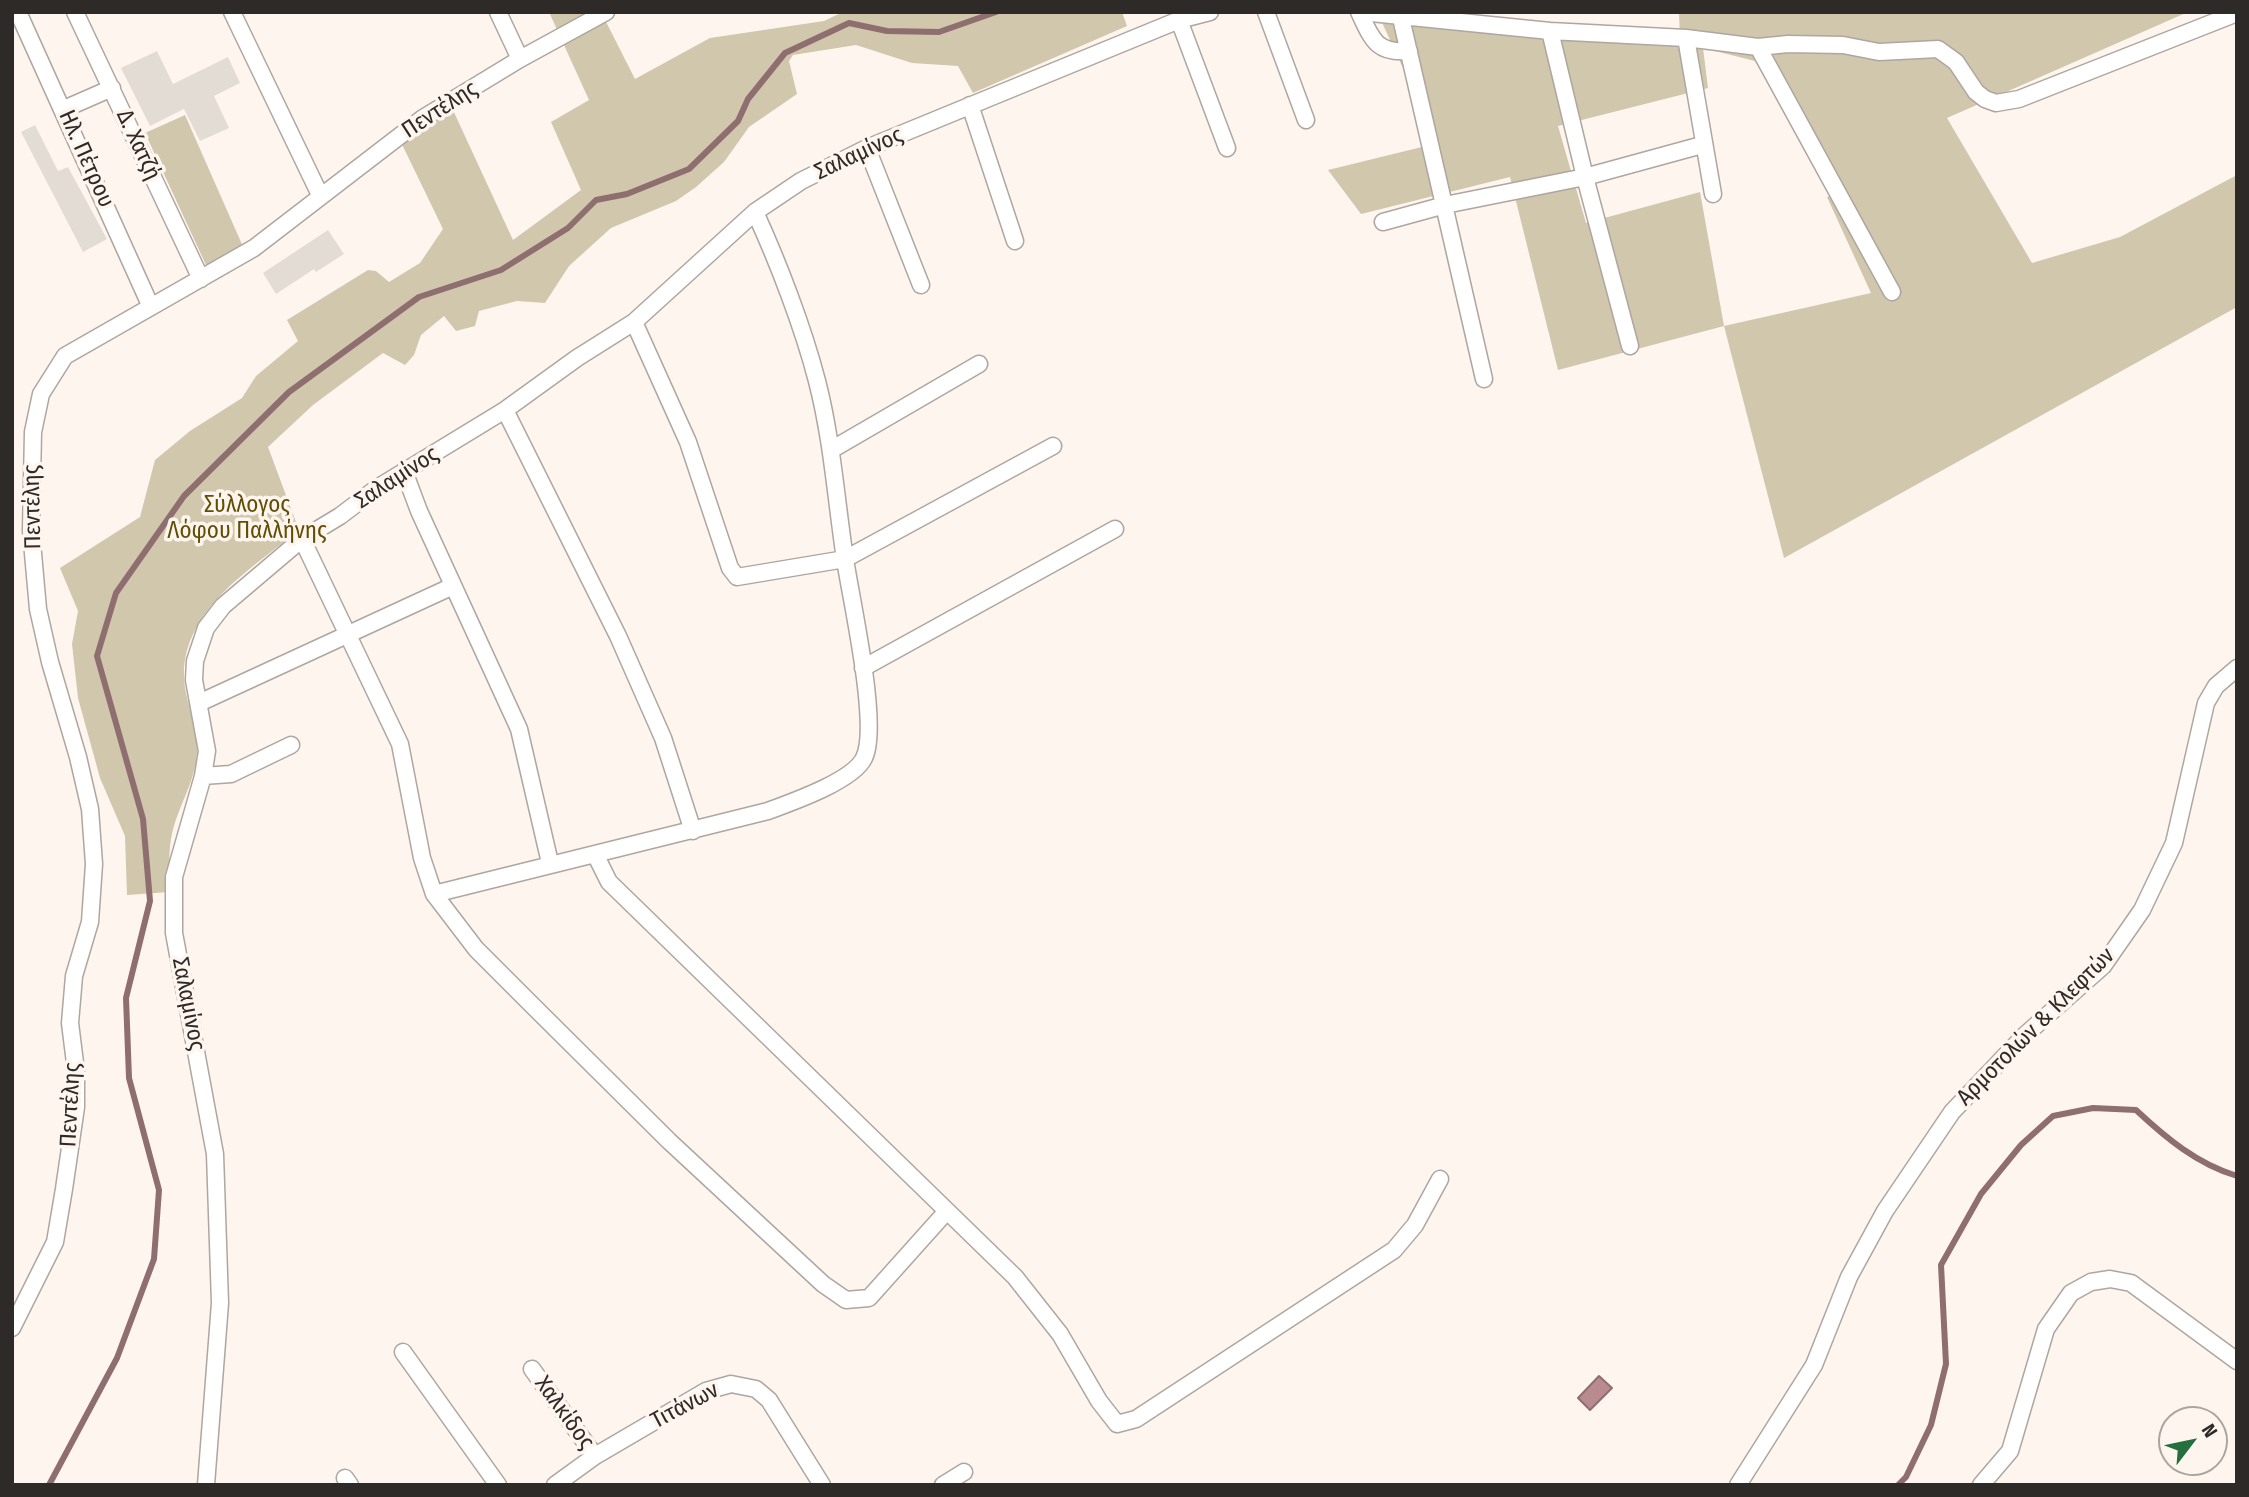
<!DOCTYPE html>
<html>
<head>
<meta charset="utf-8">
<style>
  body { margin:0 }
  #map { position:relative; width:2249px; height:1497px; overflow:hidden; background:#fff5ef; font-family:"Fira Sans Condensed",sans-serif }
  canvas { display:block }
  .frame { position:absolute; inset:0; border:14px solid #2d2a28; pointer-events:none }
  .north { position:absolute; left:2158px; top:1406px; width:70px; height:70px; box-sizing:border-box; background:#fff5ef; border:2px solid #aba49f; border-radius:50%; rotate:58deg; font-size:19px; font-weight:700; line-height:28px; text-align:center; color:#2d2a28 }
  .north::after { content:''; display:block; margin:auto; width:24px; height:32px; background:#25703e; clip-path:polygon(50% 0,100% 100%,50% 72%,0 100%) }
</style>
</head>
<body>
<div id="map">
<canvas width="2249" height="1497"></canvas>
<div class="frame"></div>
<div class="north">N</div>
</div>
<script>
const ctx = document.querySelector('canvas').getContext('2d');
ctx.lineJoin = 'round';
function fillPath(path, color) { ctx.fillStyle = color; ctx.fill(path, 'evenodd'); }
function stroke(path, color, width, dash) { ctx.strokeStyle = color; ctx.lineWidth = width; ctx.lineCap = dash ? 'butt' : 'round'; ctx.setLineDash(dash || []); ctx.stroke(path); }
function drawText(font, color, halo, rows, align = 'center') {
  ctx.font = font + ' "Fira Sans Condensed",sans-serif'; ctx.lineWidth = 7; ctx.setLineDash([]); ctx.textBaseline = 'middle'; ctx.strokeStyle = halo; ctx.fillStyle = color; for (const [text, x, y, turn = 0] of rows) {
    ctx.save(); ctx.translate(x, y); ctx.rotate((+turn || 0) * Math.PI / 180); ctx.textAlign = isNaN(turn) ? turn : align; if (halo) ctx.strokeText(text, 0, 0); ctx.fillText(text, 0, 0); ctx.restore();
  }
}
fillPath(new Path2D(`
  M 549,12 L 601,12 L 635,79 L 710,38 L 824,21 L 843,12 L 1122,12 L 1127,26 L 973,93 L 958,66 L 912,63 L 856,45 L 793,55 L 789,61 L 797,94 L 749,127 L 724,162 L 696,187 L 676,201 L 611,228 L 569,266 L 545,303 L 517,301 L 479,311 L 475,326 L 456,331 L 444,316 L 421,335 L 414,355 L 405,365 L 383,353 L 313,405 L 268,447 L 299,530 C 253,568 184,608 184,675 C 184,701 199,726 197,753 C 195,784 176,809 171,839 C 168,856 170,875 169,892 L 127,895 L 125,836 L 100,778 L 78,698 L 72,644 L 78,611 L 60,568 L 140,517 L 155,460 L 190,431 L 242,398 L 256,376 L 298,341 L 287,320 L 368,270 L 376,271 L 389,282 L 420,263 L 443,229 L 396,132 L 446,95 L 513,240 L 581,190 L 551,122 L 589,100 Z
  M 1679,12 L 2188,12 L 1947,118 L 2032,263 L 2120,237 L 2237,175 L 2237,307 L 1784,558 L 1724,326 L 1558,370 L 1510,177 L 1361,214 L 1328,170 L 1430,145 L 1420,105 L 1379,16 L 1680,41 ZM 1703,48 L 1759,62 L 1800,111 L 1846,190 L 1827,197 L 1871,293 L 1724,326 L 1700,192 L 1586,223 L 1558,126 L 1708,88 Z
  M 185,115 L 248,258 L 212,278 L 145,133 Z`), '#d0c7ac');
const water = new Path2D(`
  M 1599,1376 L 1612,1388 L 1590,1410 L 1578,1398 Z`);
fillPath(water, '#b98b8e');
stroke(water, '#8f6e6f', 2);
stroke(new Path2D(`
  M 49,1485 L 117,1358 L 154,1259 L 159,1190 L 129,1078 L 126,998 L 150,901 L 143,819 L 97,656 L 116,593 L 184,496 L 289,392 L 419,297 L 501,270 L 568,228 L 596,200 L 627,194 L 689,169 L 738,121 L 748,99 L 785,53 L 849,23 L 887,31 L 939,32 L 996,12
  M 1898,1485 L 1906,1477 L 1931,1425 L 1946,1364 L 1941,1265 L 1981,1194 L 2021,1145 L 2053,1116 L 2093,1108 L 2136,1110 C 2166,1138 2197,1164 2237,1176`), '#8f6e6f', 6);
fillPath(new Path2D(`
  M 157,51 L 173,84 L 228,57 L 240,83 L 214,96 L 229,128 L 200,141 L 184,109 L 150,126 L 121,68 Z
  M 35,125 L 58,171 L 68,167 L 107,239 L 83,252 L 21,132 Z
  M 328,230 L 344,254 L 316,272 L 314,269 L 276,294 L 263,273 Z`), '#e3dcd4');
const minor = new Path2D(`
  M 18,12 L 151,307
  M 75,12 L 201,279
  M 232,12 L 320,195
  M 498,12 L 520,59
  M 1266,12 L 1306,120
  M 1359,12 C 1372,39 1376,54 1409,51
  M 1361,12 L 1550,31 L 1686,38 L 1758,47 L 1788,44 L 1843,45 L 1879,52 L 1938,49 L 1956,62 L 1976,92 L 1985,99 L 1996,103 L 2019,99 L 2237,13
  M 1401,18 L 1484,379
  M 1179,20 L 1227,148
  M 1550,31 L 1585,177 L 1630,346
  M 1686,38 L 1713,194
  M 1758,47 L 1892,292
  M 970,105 L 1015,241
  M 64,109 L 112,88
  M 867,148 L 921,285
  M 1383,222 L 1445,205 L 1585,177 L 1702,145
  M 634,322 L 688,442 L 730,568 L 737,577 L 845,559 L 1053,446
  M 505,410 L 618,636 L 663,738 L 693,831
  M 831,450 L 979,364
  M 404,471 L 419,511 L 519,729 L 550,863
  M 302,539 L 400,744 L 422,858 L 434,894 L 476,949 L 530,1003 L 669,1141 L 823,1284 L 846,1300 L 869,1298 L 946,1212
  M 863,668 L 1115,529
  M 199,703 L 453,586
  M 203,776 L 231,774 L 291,745
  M 595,854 L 609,882 L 1015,1277 L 1060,1334 L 1099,1401 L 1117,1424 L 1136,1419 L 1394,1250 L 1415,1225 L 1440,1179
  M 434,894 L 768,811 C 792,802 853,781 864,758 C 880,726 851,600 845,559 C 836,499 832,439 817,381 C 803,327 778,262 755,212
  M 12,1328 L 55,1242 L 64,1189 L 76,1107 L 76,1071 L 70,1023 L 74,976 L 90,922 L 94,864 L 90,809 L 78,757 L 50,662 L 38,609 L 31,531 L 33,432 L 41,394 L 65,356 L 254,248 L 423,118 L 520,59 L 606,12
  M 403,1352 L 498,1485
  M 532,1369 L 595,1456
  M 345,1478 L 350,1485
  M 206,1485 L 220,1303 L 215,1154 L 174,933 L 174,877 L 203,776 L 207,751 L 194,680 L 195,661 L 206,628 L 223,606 L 302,539 L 340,516 L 377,488 L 505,410 L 577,358 L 634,322 L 755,212 L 801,181 L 867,148 L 1179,20 L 1210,12
  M 555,1485 L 595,1456 L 706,1391 L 731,1384 L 756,1389 L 769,1400 L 822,1485
  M 943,1485 L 964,1472
  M 1738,1485 L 1814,1365 L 1849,1277 L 1885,1211 L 1952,1112 L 2025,1035 L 2103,966 L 2142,910 L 2174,843 L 2206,703 L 2216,686 L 2237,668
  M 1981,1485 L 2010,1451 L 2046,1329 L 2071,1293 L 2091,1282 L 2110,1279 L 2131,1283 L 2237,1361`);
stroke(minor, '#aea6a0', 19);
stroke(minor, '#fff', 16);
drawText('23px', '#2d2a28', '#fff5ef', [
  ["Πεντέλης",440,110,-33],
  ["Δ. Χατζή",138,145,65],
  ["Σαλαμίνος",859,154,-25],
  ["Ηλ. Πέτρου",86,159,66],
  ["Σαλαμίνος",397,478,-33],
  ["Πεντέλης",33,507,-91],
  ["Σαλαμίνος",188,1004,79],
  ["Αρμοτολών & Κλεφτών",2036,1027,-45],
  ["Πεντέλης",71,1105,-87],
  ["Τιτάνων",685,1406,-28],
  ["Χαλκίδος",564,1413,54]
]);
drawText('23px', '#604e04', '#fff5ef', [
  ["Σύλλογος",247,506],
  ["Λόφου Παλλήνης",247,532]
]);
</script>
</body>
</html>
